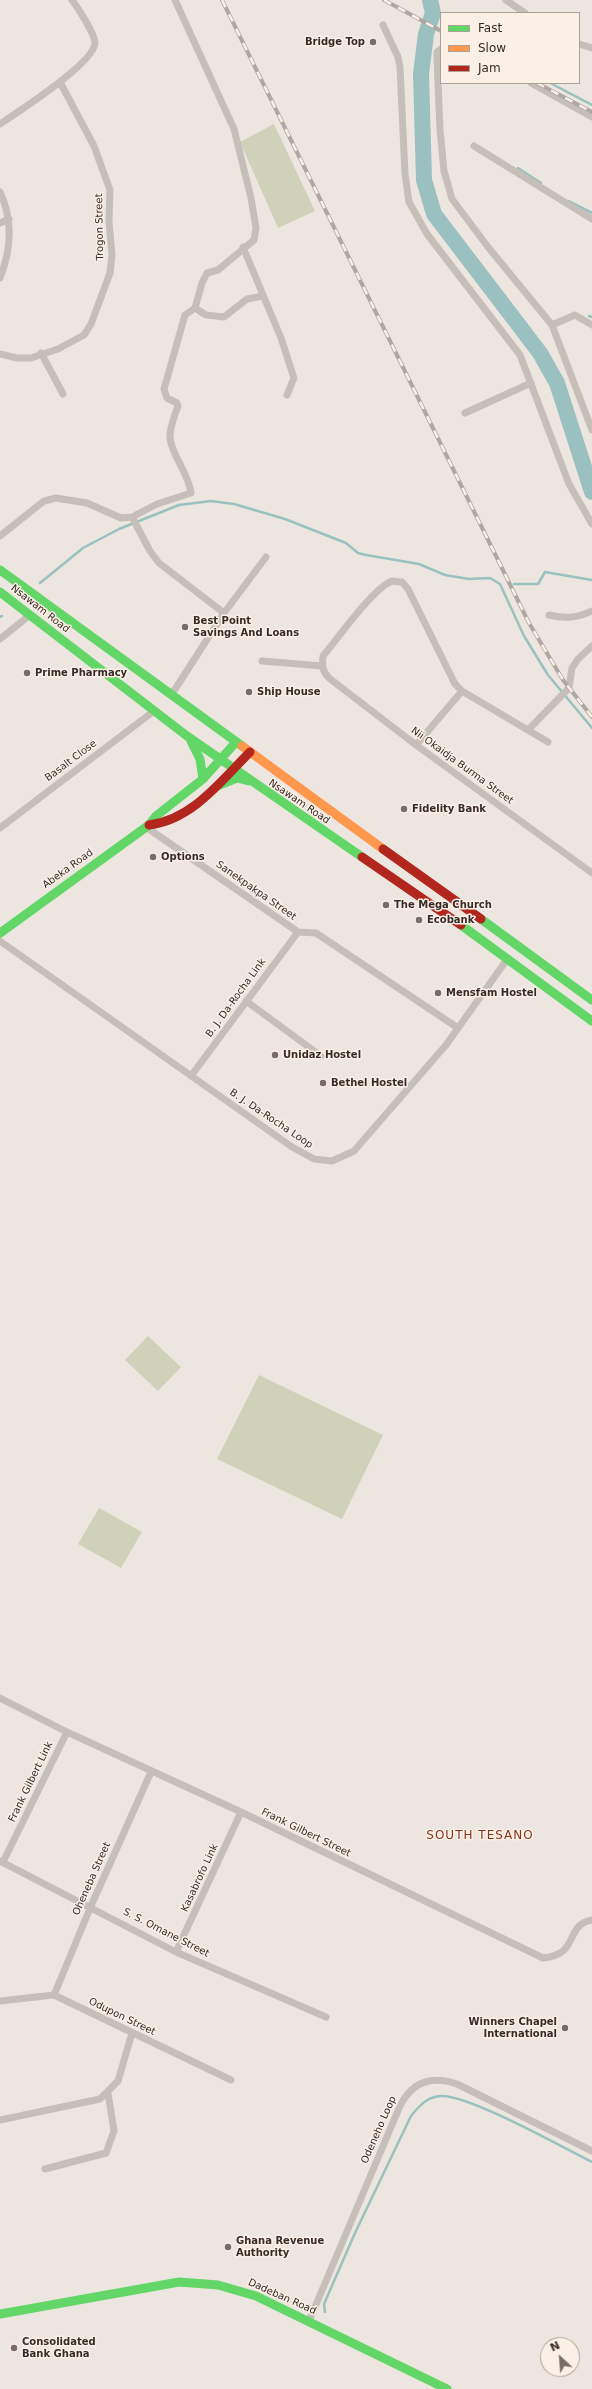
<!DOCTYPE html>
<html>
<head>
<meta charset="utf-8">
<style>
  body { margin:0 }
  #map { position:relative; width:592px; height:2389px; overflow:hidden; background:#ede6e0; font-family:"DejaVu Sans",sans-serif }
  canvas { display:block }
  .legend { position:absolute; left:440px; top:12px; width:140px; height:72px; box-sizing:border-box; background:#faf0e6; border:1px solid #aca19a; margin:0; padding:5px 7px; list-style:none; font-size:12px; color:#372b27 }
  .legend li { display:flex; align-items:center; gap:8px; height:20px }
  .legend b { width:20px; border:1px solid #aca19a }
  .north { position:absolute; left:540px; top:2337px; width:40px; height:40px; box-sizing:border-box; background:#faf0e6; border:1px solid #aca19a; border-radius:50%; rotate:334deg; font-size:11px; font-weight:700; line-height:16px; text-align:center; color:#372b27 }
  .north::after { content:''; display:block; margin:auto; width:14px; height:18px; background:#776c68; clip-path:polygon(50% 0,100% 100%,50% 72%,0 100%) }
</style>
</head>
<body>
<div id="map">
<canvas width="592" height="2389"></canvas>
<ul class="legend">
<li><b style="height:5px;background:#63d668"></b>Fast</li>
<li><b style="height:5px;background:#ff974d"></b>Slow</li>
<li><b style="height:5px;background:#b3261e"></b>Jam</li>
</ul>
<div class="north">N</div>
</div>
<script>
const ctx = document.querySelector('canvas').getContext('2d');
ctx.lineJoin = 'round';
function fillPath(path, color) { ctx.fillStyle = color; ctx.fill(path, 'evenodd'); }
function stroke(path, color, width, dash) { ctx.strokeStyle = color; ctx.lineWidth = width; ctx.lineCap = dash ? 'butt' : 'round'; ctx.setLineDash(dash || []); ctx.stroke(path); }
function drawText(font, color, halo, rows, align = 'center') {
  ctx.font = font + ' "DejaVu Sans",sans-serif'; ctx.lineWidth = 3; ctx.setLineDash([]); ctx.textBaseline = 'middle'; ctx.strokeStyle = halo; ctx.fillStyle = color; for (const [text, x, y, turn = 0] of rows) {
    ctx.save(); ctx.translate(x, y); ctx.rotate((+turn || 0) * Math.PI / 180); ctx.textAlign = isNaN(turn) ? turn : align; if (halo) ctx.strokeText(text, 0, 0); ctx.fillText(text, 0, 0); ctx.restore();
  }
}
fillPath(new Path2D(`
  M 274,124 L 315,211 L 278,228 L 240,142 Z
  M 148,1336 L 181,1367 L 158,1391 L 125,1360 Z
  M 259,1375 L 383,1435 L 342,1519 L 217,1459 Z
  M 99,1508 L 142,1532 L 121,1568 L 78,1544 Z`), '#cfd2b9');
stroke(new Path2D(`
  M 552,84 L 592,105
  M 518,168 L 541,183
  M 569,201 L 592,213
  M 589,316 L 592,317
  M 40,583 L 83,548 L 119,529 L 179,505 L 211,501 L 234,504 L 285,519 L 346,543 L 358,553 L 366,555 L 419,564 L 445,575 L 469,579 L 490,578 L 500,584 L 524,636 L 548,675 L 592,728
  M 514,584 L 538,584 L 545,572 L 592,580
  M 0,617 L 2,616
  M 325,2312 L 324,2304 L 355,2233 L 411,2116 C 419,2106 427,2097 440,2096 C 466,2093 564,2148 592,2162`), '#9ac0bf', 2.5);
stroke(new Path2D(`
  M 430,0 L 433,13 L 426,34 L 421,74 L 424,180 L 434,214 L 540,353 L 557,383 L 592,492`), '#9ac0bf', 16);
stroke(new Path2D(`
  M 506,0 L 525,13
  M 383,25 L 398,57 L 400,67 L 405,174 L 409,202 L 427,234 L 520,355 L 569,484 L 592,524
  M 579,44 L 592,48
  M 441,49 L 437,52 L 437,59 L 440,130 L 444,171 L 452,199 L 488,247 L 552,325 L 592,430
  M 531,83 L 592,117
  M 0,124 C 18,112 94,63 95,43 C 95,34 78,8 72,0
  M 474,146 L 592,219
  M 0,192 C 13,220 11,250 0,278
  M 0,223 L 9,219
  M 243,247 L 281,338 L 294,378 L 287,395
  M 195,308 L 206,315 L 224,317 L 247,299 L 263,296
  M 552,325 L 575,315 L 592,325
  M 41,353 L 63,394
  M 0,354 L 17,358 L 31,358 L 58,349 L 84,335 L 91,324 L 110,273 L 112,255 L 109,221 L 110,190 L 94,146 L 60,82
  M 465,413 L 531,383
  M 132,517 L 150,551 L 159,563 L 224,613
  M 0,536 L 44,501 L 56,498 L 87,503 L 121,518 L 132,517 L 157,504 L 191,493 C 189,473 169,452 170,434 C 171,425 175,414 178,406 L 177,403 L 167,398 L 164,389 L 185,315 L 195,308 L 202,283 L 207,273 L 218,270 L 254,240 L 256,228 L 251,198 L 234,129 L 175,0
  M 549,615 C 565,619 577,618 592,611
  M 0,639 L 30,615
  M 262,661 L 322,666
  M 172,694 L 224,613 L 266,557
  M 528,730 L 569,688 L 572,668 L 578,659 L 592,646
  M 548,742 L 462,691 L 455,684 L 408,589 L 402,582 C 399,582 395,581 393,581 C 375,585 336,641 323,656 C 322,666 322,671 329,678 L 416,745 L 592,873
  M 416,745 L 462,691
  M 146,827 L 298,932 L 316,933 L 458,1028
  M 0,828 L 154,711
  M 0,941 L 292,1147 L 314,1159 L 332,1161 L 354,1151 L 446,1045 L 508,958
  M 246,1001 L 321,1056
  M 191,1076 L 298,932
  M 0,1698 L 67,1732 L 241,1812 L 543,1958 C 580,1955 564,1925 592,1920
  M 0,1861 L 176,1952 L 326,2017
  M 3,1862 L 67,1732
  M 176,1952 L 241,1812
  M 54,1995 L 91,1906 L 151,1772
  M 0,2001 L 54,1995 L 231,2080
  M 0,2120 L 100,2099 L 118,2081 L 132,2033
  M 45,2169 L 106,2153 L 114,2131 L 108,2093
  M 309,2321 L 400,2106 C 412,2082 431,2075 457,2084 L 592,2151`), '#c6beb8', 7);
stroke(new Path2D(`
  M 0,570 L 242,746
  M 0,592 L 187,736 L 362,857
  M 191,741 L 200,759 L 203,779
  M 217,786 L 237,778 L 249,781
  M 481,919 L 592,1000
  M 461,925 L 592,1021
  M 0,933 L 149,825 L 156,816 L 203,779 L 236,742
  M 0,2314 L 179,2282 L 218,2285 L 256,2296 L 447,2389`), '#63d668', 9);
stroke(new Path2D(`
  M 242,746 L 383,849`), '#ff974d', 9);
stroke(new Path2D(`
  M 149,825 C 192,820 221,781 250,752
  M 383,849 L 481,919
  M 362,857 L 461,925`), '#b3261e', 9);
const rail = new Path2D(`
  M 222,0 L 529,623 L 563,680 L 592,717
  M 384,0 L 441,31
  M 537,83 L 592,112`);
stroke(rail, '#aea7a3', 4);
stroke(rail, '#faf0e6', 2.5, [8]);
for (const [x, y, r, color] of [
  [373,42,4,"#776c68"],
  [185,627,4,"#776c68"],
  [27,673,4,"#776c68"],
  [249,692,4,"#776c68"],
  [404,809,4,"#776c68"],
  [153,857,4,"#776c68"],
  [386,905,4,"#776c68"],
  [419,920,4,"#776c68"],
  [438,993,4,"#776c68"],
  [275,1055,4,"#776c68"],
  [323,1083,4,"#776c68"],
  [565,2028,4,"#776c68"],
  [228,2247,4,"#776c68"],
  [14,2348,4,"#776c68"]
]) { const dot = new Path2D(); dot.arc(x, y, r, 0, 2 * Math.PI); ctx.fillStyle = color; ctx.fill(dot); stroke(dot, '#faf0e6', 1.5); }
drawText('bold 10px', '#372b27', '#faf0e6', [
  ["Bridge Top",365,42,"right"],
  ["Best Point",193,621],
  ["Savings And Loans",193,633],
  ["Prime Pharmacy",35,673],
  ["Ship House",257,692],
  ["Fidelity Bank",412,809],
  ["Options",161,857],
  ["The Mega Church",394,905],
  ["Ecobank",427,920],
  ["Mensfam Hostel",446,993],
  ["Unidaz Hostel",283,1055],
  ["Bethel Hostel",331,1083],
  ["Winners Chapel",557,2022,"right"],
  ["International",557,2034,"right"],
  ["Ghana Revenue",236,2241],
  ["Authority",236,2253],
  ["Consolidated",22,2342],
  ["Bank Ghana",22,2354]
], 'left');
drawText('10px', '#372b27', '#faf0e6', [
  ["Trogon Street",100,227,-91],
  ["Nsawam Road",40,609,38],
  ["Basalt Close",71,761,-37],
  ["Nii Okaidja Burma Street",462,766,36],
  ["Nsawam Road",299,802,34],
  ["Abeka Road",68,869,-36],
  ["Sanekpakpa Street",256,891,35],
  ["B. J. Da-Rocha Link",236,998,-54],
  ["B. J. Da-Rocha Loop",271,1119,34],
  ["Frank Gilbert Link",31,1782,-64],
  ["Frank Gilbert Street",306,1833,26],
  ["Kasabrofo Link",200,1878,-65],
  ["Oheneba Street",92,1879,-66],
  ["S. S. Omane Street",166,1933,27],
  ["Odupon Street",122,2017,26],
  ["Odeneho Loop",379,2130,-66],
  ["Dadeban Road",282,2297,24]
]);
ctx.letterSpacing = '1px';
drawText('12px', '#8a331c', '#faf0e6', [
  ["SOUTH TESANO",480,1836]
]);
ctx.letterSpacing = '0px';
</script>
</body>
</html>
